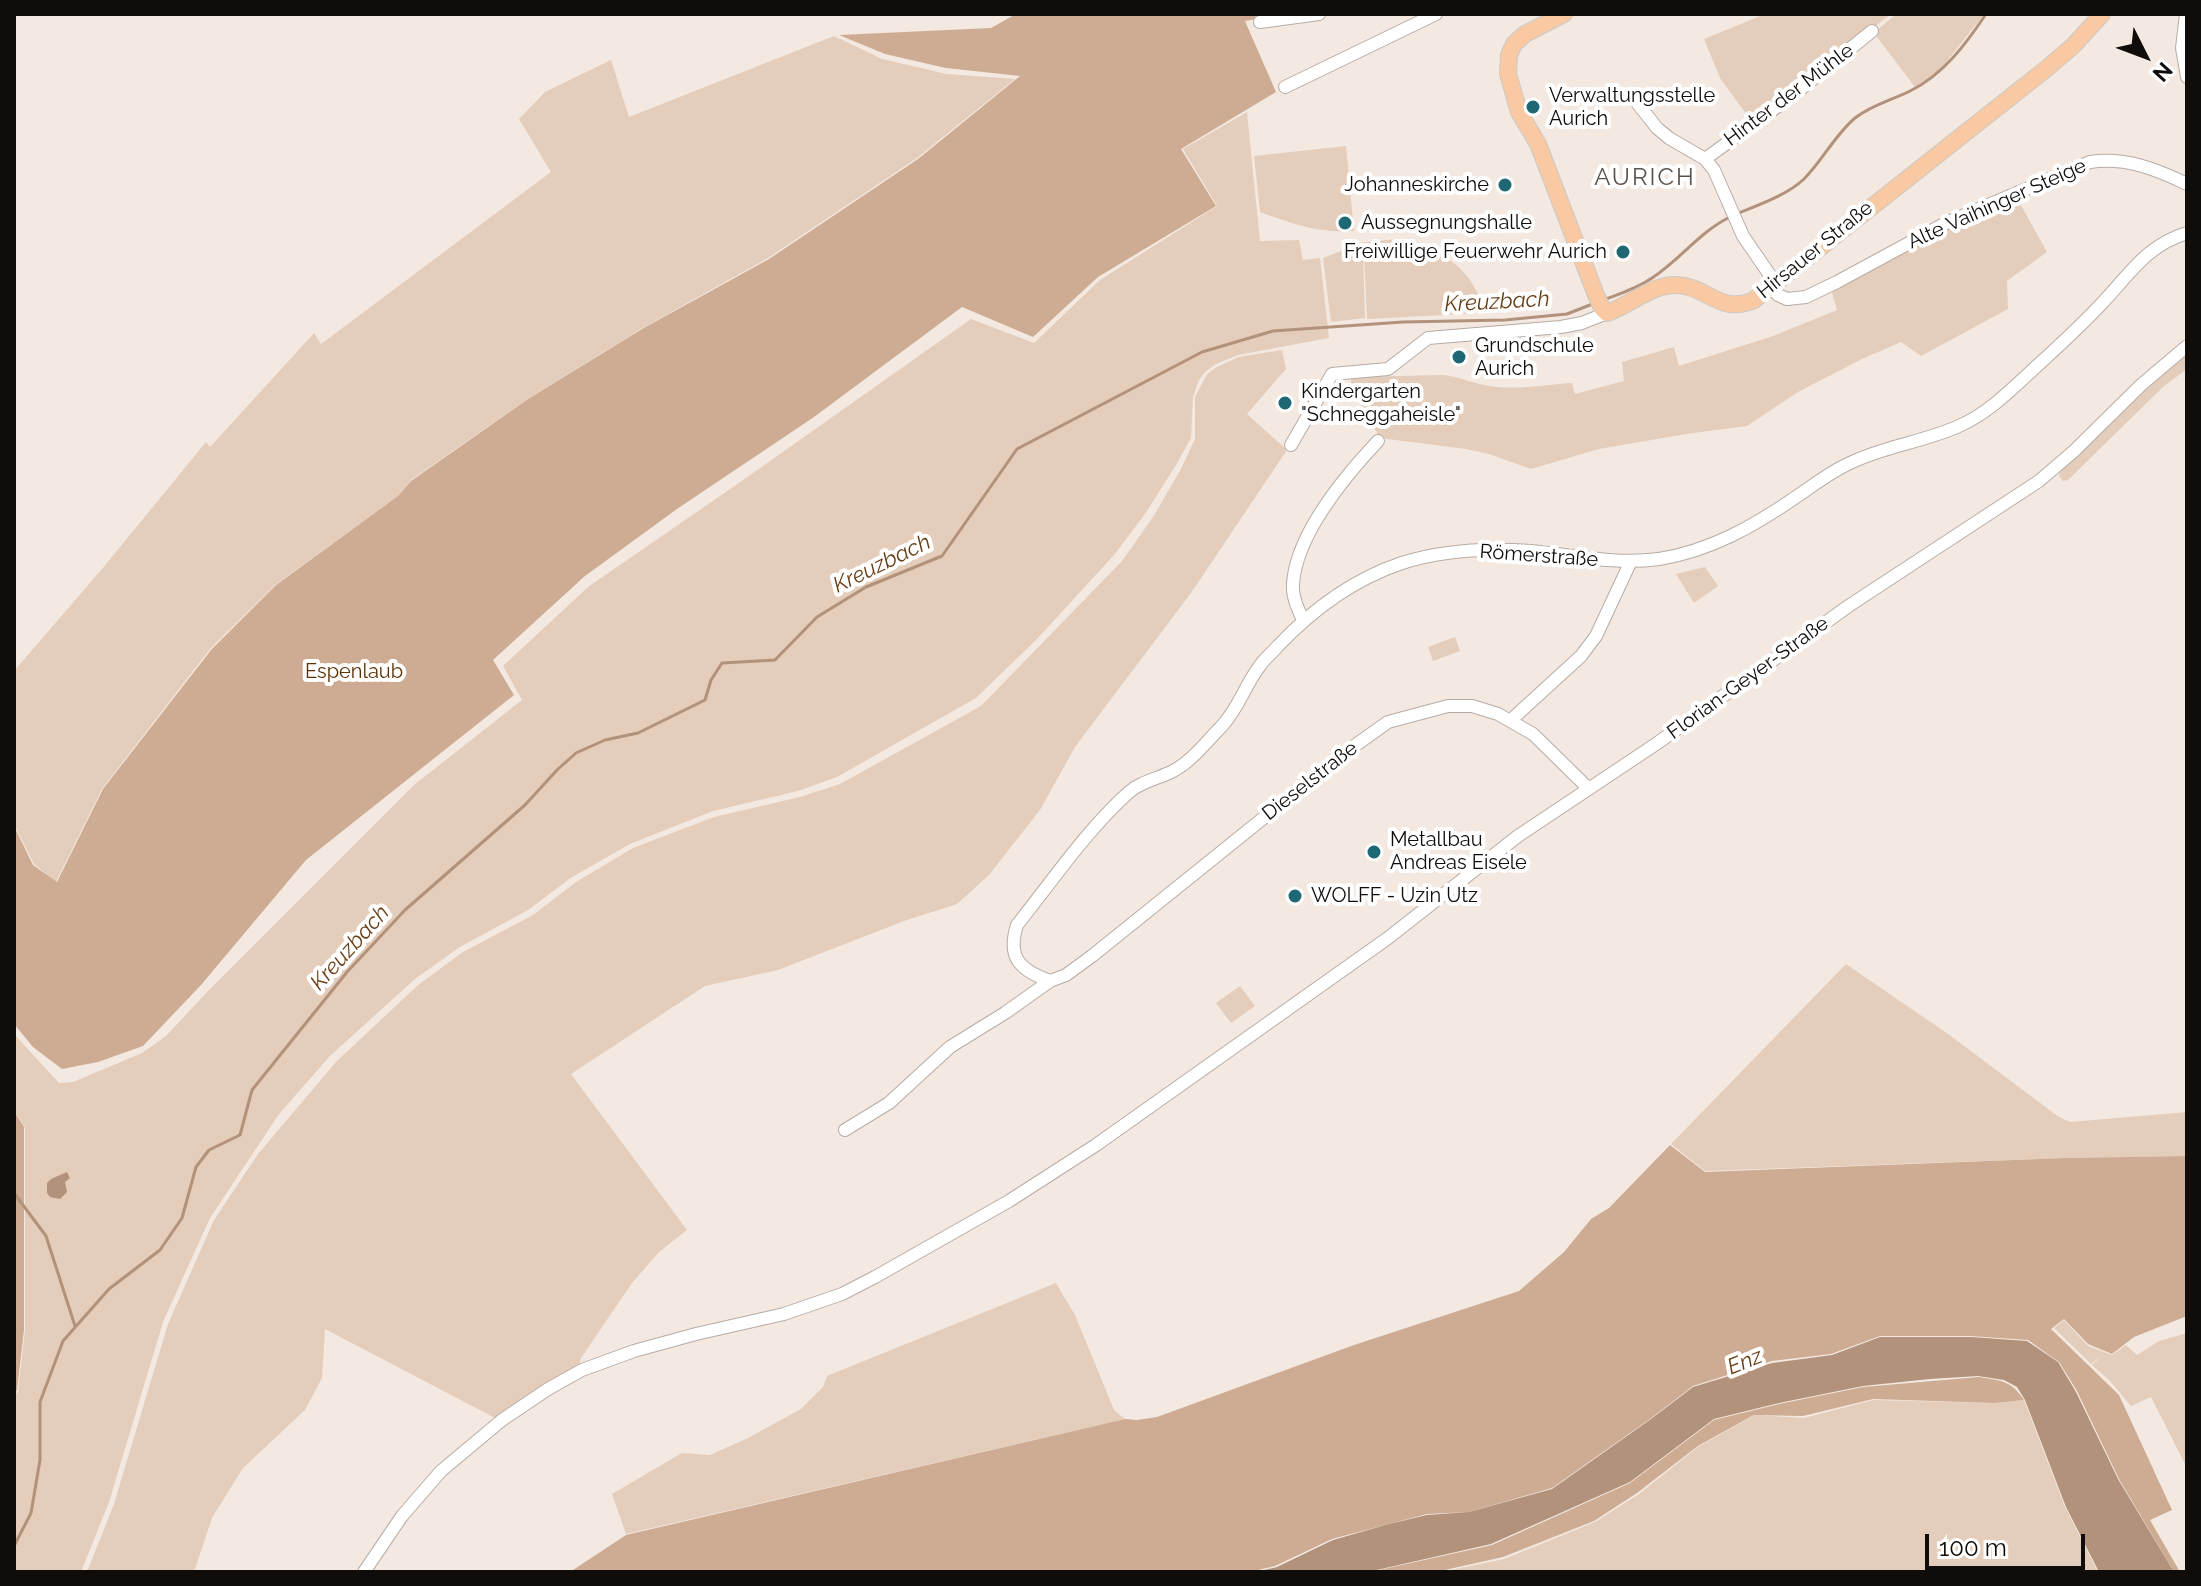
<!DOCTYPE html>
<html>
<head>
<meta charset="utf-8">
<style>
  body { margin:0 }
  #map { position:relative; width:2201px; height:1586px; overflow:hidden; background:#f4e9e1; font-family:Raleway,sans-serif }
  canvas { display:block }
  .frame { position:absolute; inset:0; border:16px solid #100c09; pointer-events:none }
  .north { position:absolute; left:2105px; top:16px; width:80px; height:80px; -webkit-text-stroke:6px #fff; paint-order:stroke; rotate:132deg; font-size:22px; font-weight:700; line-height:32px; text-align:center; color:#100c09 }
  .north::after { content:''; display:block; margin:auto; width:28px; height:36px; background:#100c09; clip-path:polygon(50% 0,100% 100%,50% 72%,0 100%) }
  .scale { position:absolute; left:1925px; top:1534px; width:160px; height:36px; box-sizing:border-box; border:4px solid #100c09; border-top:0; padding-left:10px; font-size:24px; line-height:28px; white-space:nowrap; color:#100c09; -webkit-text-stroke:6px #fff; paint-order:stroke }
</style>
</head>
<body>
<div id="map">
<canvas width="2201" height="1586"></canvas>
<div class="frame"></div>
<div class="north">N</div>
<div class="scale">100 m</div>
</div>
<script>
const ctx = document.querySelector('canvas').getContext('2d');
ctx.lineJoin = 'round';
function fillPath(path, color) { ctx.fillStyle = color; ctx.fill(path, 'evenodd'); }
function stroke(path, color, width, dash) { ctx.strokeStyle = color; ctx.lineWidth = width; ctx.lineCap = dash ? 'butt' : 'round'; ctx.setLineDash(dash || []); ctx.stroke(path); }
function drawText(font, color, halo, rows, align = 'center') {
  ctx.font = font + ' Raleway,sans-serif'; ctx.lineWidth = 8; ctx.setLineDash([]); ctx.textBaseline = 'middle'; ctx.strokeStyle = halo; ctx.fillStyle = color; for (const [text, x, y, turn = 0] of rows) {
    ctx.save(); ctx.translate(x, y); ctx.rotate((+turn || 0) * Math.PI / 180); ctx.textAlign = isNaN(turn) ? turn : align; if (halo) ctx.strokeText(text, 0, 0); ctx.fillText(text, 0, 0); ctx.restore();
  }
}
fillPath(new Path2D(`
  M 1765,14 L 1891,14 L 1831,61 L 1749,118 L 1720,78 L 1704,39 Z
  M 1896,14 L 1984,14 L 1940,70 L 1915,87 L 1874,33 Z
  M 834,36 L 882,59 L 947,74 L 1015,79 L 917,158 L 768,258 L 641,329 L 529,398 L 411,480 L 398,496 L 275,585 L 210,649 L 102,789 L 56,882 L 34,864 L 14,824 L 14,671 L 102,569 L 206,442 L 210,447 L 314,333 L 321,344 L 551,172 L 519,119 L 545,92 L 611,60 L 629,117 Z
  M 1247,112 L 1260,241 L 1299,240 L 1303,260 L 1320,258 L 1329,338 L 1238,355 L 1216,364 L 1205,372 L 1199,380 L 1193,397 L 1191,438 L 1176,465 L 1145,514 L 1114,555 L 1037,639 L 976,698 L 837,777 L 798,791 L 713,811 L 630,844 L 572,877 L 528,910 L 460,947 L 415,979 L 330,1056 L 279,1114 L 210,1218 L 163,1322 L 109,1502 L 81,1572 L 14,1572 L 14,1397 L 18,1391 L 25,1330 L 25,1128 L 14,1110 L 14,1034 L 59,1083 L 73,1082 L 142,1053 L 166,1036 L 208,991 L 414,785 L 522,700 L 503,666 L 588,587 L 746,478 L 971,319 L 1034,343 L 1100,280 L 1217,206 L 1183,149 Z
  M 1346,146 L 1354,231 C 1320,234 1291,223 1260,212 L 1254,156 Z
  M 2017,198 L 2047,252 L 2007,281 L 2008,309 L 1921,356 L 1901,342 L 1862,359 L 1798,392 L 1747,426 L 1686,434 L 1599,449 L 1531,469 L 1489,454 L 1466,449 L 1380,438 L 1351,388 L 1351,377 L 1442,375 C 1457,376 1469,382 1484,385 C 1512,391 1544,385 1572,383 L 1575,394 L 1624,381 L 1622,362 L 1674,347 L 1679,366 L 1773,336 L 1837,310 L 1831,289 L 1924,239 Z
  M 1396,239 C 1434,244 1480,271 1482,313 L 1367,319 L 1364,257 L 1360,243 Z
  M 1359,244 L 1363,256 L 1365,318 L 1331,322 L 1323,258 Z
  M 1282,350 L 1286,369 L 1247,414 L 1287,450 L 1191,593 L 1075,747 L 1040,810 L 989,875 L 957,904 L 904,921 L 778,970 L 705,986 L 571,1074 L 687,1230 L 659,1252 L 632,1283 L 581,1358 L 579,1366 L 497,1419 L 325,1329 L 322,1378 L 305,1410 L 243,1468 L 212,1518 L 194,1572 L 87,1572 L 114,1504 L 168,1324 L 214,1220 L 258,1154 L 336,1062 L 418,985 L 463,952 L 533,915 L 576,882 L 633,848 L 714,817 L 800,797 L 840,784 L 981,706 L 1122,561 L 1153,517 L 1181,469 L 1195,439 L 1195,397 L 1207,374 L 1217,367 L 1239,357 Z
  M 2187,354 L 2187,369 L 2163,387 L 2068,480 L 2063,481 L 2059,476 L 2061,470 L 2132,402 Z
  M 1705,567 L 1718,586 L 1694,603 L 1676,574 Z
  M 1455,637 L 1460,651 L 1433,661 L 1428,647 Z
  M 1846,964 L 1951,1036 L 2059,1117 L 2070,1122 L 2187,1112 L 2187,1156 L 2065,1158 L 1705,1171 L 1671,1144 Z
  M 1240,986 L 1255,1006 L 1231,1023 L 1216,1003 Z
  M 1056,1283 L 1075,1315 L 1114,1410 L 1125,1419 L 626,1534 L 612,1494 L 682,1453 L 710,1455 L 748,1438 L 801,1409 L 823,1387 L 827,1376 Z
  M 2064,1320 L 2088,1346 L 2112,1355 L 2126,1345 L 2137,1355 L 2159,1341 L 2187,1333 L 2187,1468 L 2151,1397 L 2131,1406 L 2110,1381 L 2092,1365 L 2102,1356 L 2091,1364 L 2054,1328 Z
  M 1873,1400 L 1995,1403 L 2024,1400 L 2065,1507 L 2098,1572 L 1441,1572 L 1504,1559 L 1595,1522 L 1639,1494 L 1698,1447 L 1755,1415 L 1804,1418 Z`), '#e4cdbb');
fillPath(new Path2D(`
  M 1016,14 L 1290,14 L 1245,21 L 1276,92 L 1181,149 L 1216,206 L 1098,277 L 1033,337 L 962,307 L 814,417 L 677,509 L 585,576 L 493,660 L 514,695 L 306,860 L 201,985 L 143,1046 L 98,1062 L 62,1069 L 33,1047 L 14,1024 L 14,826 L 33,865 L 57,882 L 103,789 L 211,650 L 276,585 L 398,496 L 411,481 L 528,399 L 642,329 L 769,259 L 918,159 L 1020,76 L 946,68 L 885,54 L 839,35 L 991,28 Z
  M 14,1111 L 24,1127 L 24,1330 L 17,1390 L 14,1395 Z
  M 1670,1145 L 1705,1172 L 2065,1158 L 2187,1156 L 2187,1316 L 2134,1337 L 2112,1354 L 2088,1344 L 2064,1319 L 2051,1329 L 2119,1395 L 2172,1510 L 2150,1520 L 2180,1572 L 2174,1572 L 2119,1479 L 2077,1391 L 2059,1362 L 2028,1340 L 1970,1336 L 1880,1336 L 1831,1354 L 1772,1361 L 1693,1386 L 1650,1419 L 1552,1488 L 1469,1512 L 1427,1514 L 1332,1539 L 1275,1566 L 1250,1572 L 570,1572 L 626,1535 L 1125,1419 L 1137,1420 L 1157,1417 L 1354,1345 L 1519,1291 L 1564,1252 L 1591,1219 L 1609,1208 Z
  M 1979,1377 C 2001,1381 2011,1380 2024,1400 L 1995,1403 L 1873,1399 L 1803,1416 L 1754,1415 L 1698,1446 L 1637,1493 L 1594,1521 L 1503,1557 L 1436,1572 L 1370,1572 L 1492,1545 L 1630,1483 L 1714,1420 L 1779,1404 L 1863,1387 Z`), '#cdac93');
fillPath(new Path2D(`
  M 67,1172 L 70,1178 L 65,1182 L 67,1192 L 60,1199 L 50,1197 L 47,1193 L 47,1183 L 51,1179 Z
  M 1880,1337 L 1971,1337 L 2027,1341 L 2058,1362 L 2076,1392 L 2118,1479 L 2174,1572 L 2099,1572 L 2066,1507 L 2025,1400 L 2017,1387 L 2004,1380 L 1978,1376 L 1930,1379 L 1863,1386 L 1779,1403 L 1714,1419 L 1630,1482 L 1491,1544 L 1368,1572 L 1256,1572 L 1277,1567 L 1333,1540 L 1389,1524 L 1427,1515 L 1469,1512 L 1552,1489 L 1651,1419 L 1693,1387 L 1772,1363 L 1832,1355 Z`), '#b2927a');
stroke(new Path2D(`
  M 1739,213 C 1761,204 1787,195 1804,179 C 1823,160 1834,136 1855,118 C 1871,105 1892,100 1910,91 C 1943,75 1966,44 1986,14
  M 1606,299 C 1622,293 1638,288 1652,278 C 1681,259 1700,231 1732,216
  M 14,1193 L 46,1236 L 75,1326
  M 14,1546 L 31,1513 L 40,1460 L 40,1402 L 63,1341 L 109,1289 L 160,1250 L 182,1218 L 196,1167 L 209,1150 L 240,1135 L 252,1090 L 347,972 L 405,910 L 525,805 L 557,770 L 576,753 L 605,740 L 638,733 L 705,700 L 711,680 L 722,663 L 775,660 L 817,617 L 866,587 L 942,556 L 1017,449 L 1202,352 L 1273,331 L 1403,322 L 1505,320 L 1567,314 L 1595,303`), '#b2927a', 3);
const minor = new Path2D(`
  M 2186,14 L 2182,48 L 2187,77
  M 1260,22 L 1319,14
  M 1285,87 L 1436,14
  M 1638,104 L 1657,128 L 1669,138 L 1705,159 L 1714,170 L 1743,236 L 1776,284
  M 1705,159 L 1792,96 L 1872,31
  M 1771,288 L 1778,295 L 1787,299 L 1806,297 L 1837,282 L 1946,223 L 2090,162 C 2126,157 2156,169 2187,184
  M 1291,445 L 1332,374 L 1388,369 L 1428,338 L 1561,327 L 1582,323 L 1607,313
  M 1303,620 C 1298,609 1292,597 1293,584 C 1296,535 1345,476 1378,441
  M 1511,720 L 1581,656 L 1596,636 L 1631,561
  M 1050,981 C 1019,970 1007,957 1017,925 C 1053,880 1086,831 1128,793 C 1141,781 1158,779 1173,771 C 1191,762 1207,741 1221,727 C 1239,708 1244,687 1259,667 C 1264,659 1272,653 1278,646 C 1313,609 1354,579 1402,563 C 1443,550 1488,548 1531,551 C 1574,555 1615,565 1659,559 C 1710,551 1754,526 1796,497 C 1814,485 1830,472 1850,463 C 1884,446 1924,442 1959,426 C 1989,413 2014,387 2038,365 C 2061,344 2084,323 2105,300 C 2132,271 2148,245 2187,233
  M 845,1130 L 889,1103 L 950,1047 L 1005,1013 L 1050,981 L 1066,975 L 1092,956 L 1343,754 L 1388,722 L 1448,706 L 1472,706 L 1498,714 L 1533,734 L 1588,788
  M 364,1572 L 402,1516 L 441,1471 L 502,1420 L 548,1389 L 582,1370 L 634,1351 L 696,1334 L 784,1314 L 842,1294 L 875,1277 L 1009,1201 L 1096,1145 L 1388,938 L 1518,836 L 1656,744 L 1850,605 L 2039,481 L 2074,451 L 2141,385 L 2187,346`);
const major = new Path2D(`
  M 1564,14 L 1525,34 L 1514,44 L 1509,55 L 1508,74 L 1519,112 L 1538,144 L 1596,295 L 1602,308 L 1607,313 C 1630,305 1652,284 1677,285 C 1707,286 1720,315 1754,300 L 2046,69 L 2074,45 L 2102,14`);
stroke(minor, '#b7aca5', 14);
stroke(major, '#cacac9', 18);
stroke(minor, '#fff', 12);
stroke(major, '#f8c9a2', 16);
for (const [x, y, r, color] of [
  [1533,107,8,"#1e6873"],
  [1505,185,8,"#1e6873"],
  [1345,223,8,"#1e6873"],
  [1623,252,8,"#1e6873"],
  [1459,357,8,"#1e6873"],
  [1285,403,8,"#1e6873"],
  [1374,852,8,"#1e6873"],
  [1295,896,8,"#1e6873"]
]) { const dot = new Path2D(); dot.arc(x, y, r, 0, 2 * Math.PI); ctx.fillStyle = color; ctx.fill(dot); stroke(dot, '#fff', 3); }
drawText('20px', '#100c09', '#fff', [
  ["Hinter der Mühle",1789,95,-37],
  ["Alte Vaihinger Steige",1997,204,-24],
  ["Hirsauer Straße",1815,250,-39],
  ["Römerstraße",1539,556,4],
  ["Florian-Geyer-Straße",1748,678,-36],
  ["Dieselstraße",1310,781,-38]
]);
drawText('20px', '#100c09', '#fff', [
  ["Verwaltungsstelle",1549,96],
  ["Aurich",1549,119],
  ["Johanneskirche",1489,185,"right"],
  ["Aussegnungshalle",1361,223],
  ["Freiwillige Feuerwehr Aurich",1607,252,"right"],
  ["Grundschule",1475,346],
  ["Aurich",1475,369],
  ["Kindergarten",1301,392],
  ["\"Schneggaheisle\"",1301,415],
  ["Metallbau",1390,840],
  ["Andreas Eisele",1390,863],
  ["WOLFF - Uzin Utz",1311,896]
], 'left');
drawText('20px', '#5c3105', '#fff', [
  ["Espenlaub",354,672]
]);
drawText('italic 22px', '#693d14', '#fff', [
  ["Kreuzbach",1497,302,-3],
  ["Kreuzbach",882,564,-26],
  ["Kreuzbach",350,948,-48],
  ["Enz",1745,1362,-22]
]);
ctx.letterSpacing = '2px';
drawText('24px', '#5b524b', '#fff', [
  ["AURICH",1645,178]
]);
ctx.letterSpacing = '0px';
</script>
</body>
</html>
